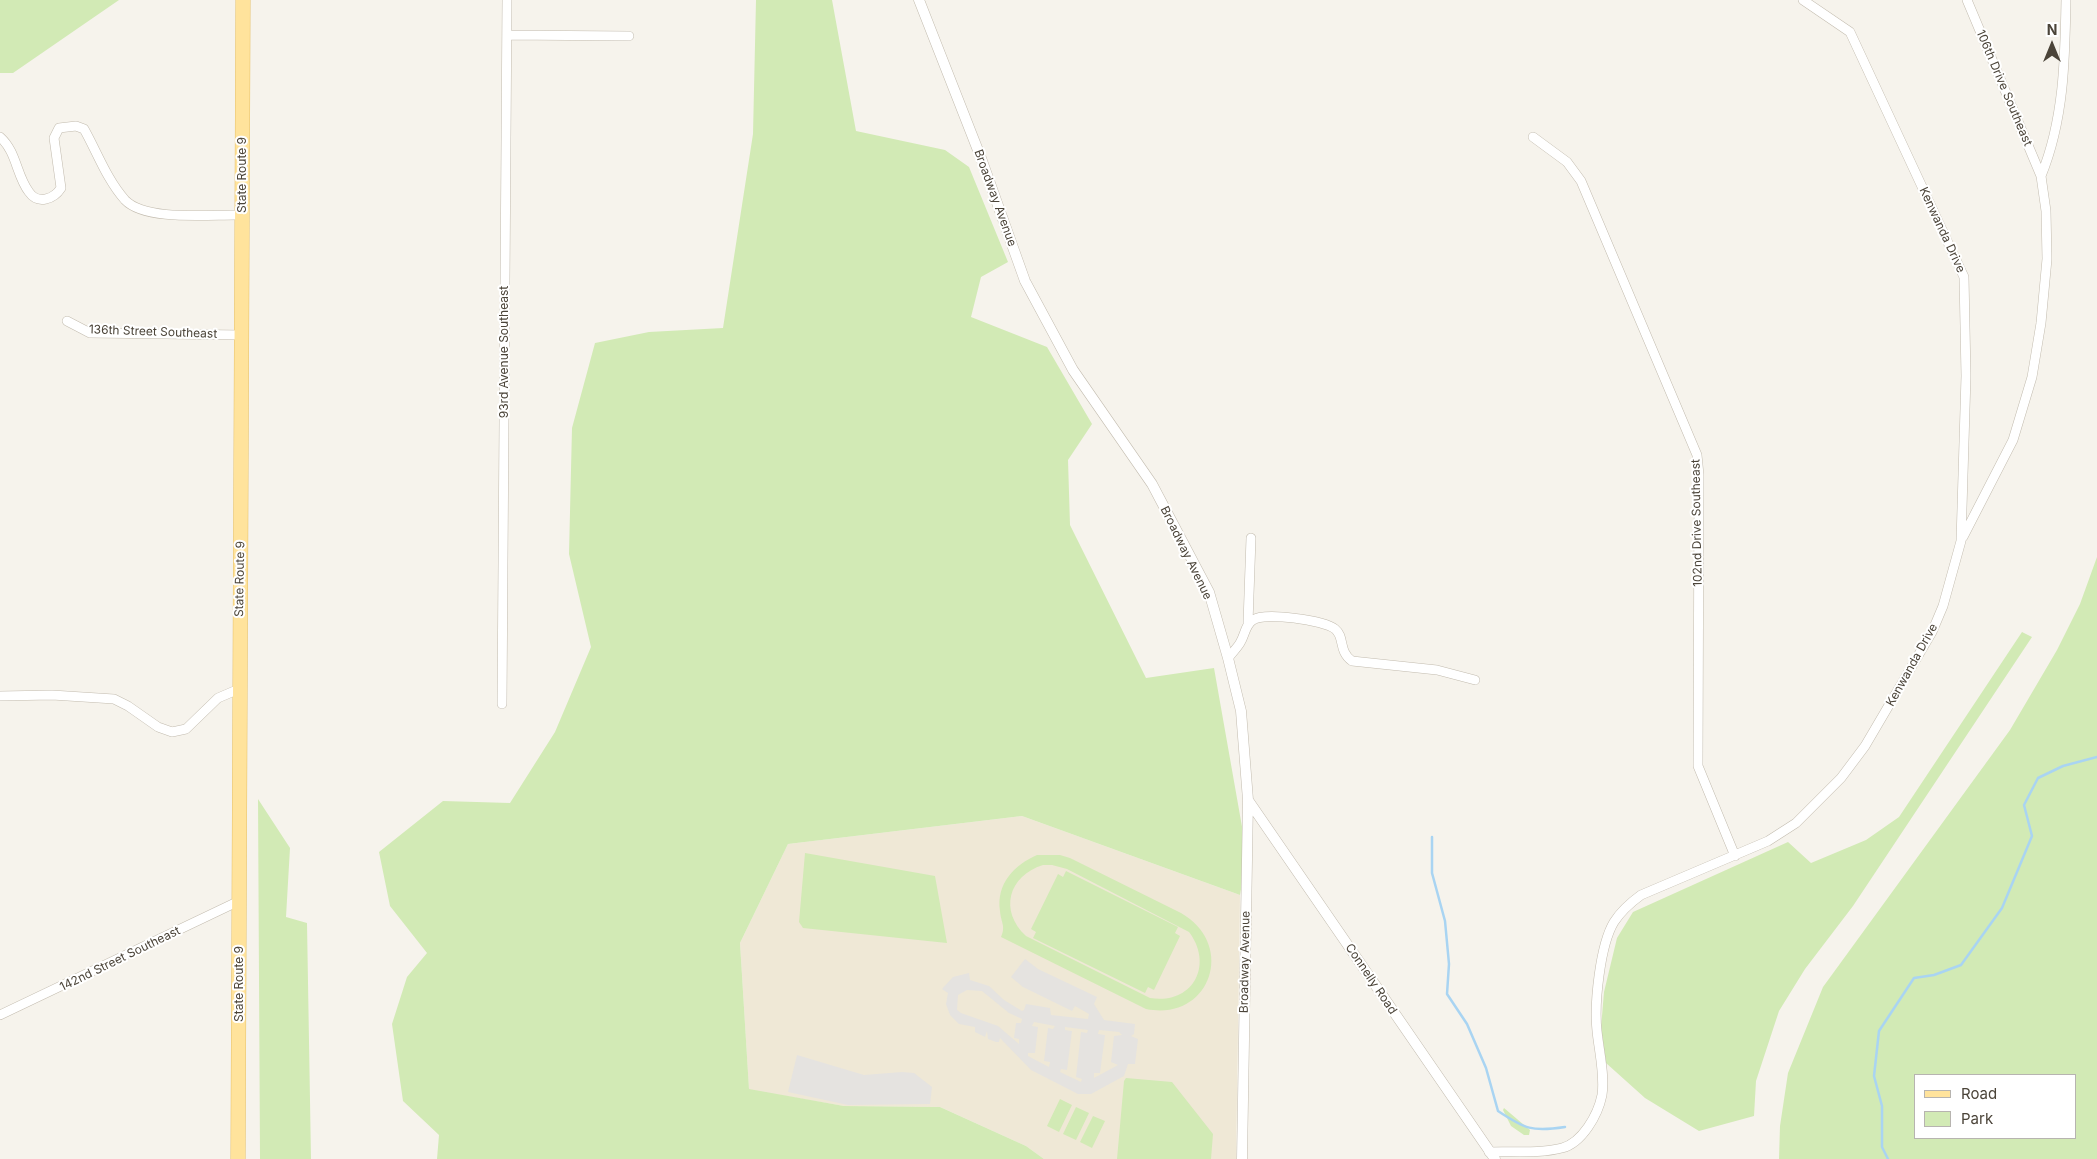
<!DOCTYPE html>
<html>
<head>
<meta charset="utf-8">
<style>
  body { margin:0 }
  #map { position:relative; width:2097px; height:1159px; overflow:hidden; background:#f6f3ec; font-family:Inter,sans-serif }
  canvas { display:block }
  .legend { position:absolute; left:1914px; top:1074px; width:162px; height:65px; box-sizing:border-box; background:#fff; border:1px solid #b7b4b0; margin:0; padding:6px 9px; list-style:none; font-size:15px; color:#4b4439 }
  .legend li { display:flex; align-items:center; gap:10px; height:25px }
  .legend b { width:25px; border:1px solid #b7b4b0 }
  .north { position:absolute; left:2027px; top:20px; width:50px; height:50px; -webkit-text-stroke:4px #fff; paint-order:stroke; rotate:0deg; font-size:14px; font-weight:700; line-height:20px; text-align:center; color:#4b4439 }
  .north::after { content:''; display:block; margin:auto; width:18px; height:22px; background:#4b4439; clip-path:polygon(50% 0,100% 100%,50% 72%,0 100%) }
</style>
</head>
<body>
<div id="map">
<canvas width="2097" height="1159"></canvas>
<ul class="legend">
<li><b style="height:6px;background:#ffe39c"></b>Road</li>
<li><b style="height:14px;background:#d2eab5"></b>Park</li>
</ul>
<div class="north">N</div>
</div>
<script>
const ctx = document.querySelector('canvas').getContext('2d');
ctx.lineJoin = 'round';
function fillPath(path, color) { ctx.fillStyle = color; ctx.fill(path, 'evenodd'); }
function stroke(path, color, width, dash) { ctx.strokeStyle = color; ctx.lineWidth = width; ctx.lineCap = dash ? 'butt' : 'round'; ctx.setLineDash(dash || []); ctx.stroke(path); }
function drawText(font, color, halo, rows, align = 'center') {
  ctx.font = font + ' Inter,sans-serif'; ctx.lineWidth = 4; ctx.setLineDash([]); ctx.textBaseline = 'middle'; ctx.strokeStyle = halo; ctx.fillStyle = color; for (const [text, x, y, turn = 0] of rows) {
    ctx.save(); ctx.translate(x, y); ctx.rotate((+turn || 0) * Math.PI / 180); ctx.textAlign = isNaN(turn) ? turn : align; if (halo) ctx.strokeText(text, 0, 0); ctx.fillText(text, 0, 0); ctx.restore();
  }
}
fillPath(new Path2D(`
  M 1022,816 L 1240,895 L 1236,1159 L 1044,1159 L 1026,1146 L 940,1107 L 844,1106 L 749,1090 L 740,943 L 788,844 Z`), '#efe8d6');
fillPath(new Path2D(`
  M 0,0 L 119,0 L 13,73 L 0,73 Z
  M 756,0 L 832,0 L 856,131 L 945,150 L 969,167 L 1008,262 L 981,277 L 971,317 L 1047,347 L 1092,424 L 1068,460 L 1070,525 L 1146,678 L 1214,668 L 1247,855 L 1240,895 L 1022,816 L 788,844 L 740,943 L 749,1089 L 844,1106 L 940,1107 L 1026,1146 L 1044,1159 L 437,1159 L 439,1135 L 403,1101 L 392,1024 L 407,977 L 427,953 L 390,906 L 379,852 L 443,801 L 510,803 L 555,732 L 591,647 L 569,554 L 572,428 L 595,343 L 649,332 L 723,328 L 753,134 Z
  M 2097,557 L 2097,1159 L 1779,1159 L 1780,1126 L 1788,1073 L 1823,987 L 2010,730 L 2057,650 L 2080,604 ZM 1916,1075 L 2076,1075 L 2076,1138 L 1916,1138 Z
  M 2022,632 L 2032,637 L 1853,906 L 1805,969 L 1779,1011 L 1756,1081 L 1754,1116 L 1699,1131 L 1645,1098 L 1606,1063 L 1601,1028 L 1604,992 L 1617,938 L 1633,912 L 1788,842 L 1811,863 L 1866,840 L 1899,817 Z
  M 258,799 L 290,848 L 286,917 L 307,923 L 311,1159 L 260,1159 Z
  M 805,853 L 935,876 L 947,943 L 803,928 L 799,922 Z
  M 1037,855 L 1060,855 L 1070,858 L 1181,913 C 1237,945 1210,1022 1146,1009 L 1001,937 C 1006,926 1001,923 1000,911 C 996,884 1014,865 1037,855 ZM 1043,865 L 1052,865 L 1067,869 L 1189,932 C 1214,965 1193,1005 1150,998 L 1026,936 C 999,911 1008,876 1043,865 Z
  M 1066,871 L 1178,927 L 1175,933 L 1180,936 L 1154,990 L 1148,987 L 1145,993 L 1033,938 L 1036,932 L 1031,929 L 1058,874 L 1063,877 Z
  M 1126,1078 L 1172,1082 L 1213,1134 L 1211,1159 L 1117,1159 L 1124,1081 Z
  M 1060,1099 L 1072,1105 L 1059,1132 L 1047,1126 Z
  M 1076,1107 L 1089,1113 L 1076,1140 L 1063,1134 Z
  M 1504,1108 L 1530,1130 L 1529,1135 L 1524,1135 L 1511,1126 L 1503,1110 Z
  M 1093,1116 L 1105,1121 L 1092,1148 L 1080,1142 Z`), '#d2eab5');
fillPath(new Path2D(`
  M 1025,959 L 1038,969 L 1097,997 L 1094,1004 L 1104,1020 L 1135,1024 L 1134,1034 L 1131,1036 L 1138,1039 L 1135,1064 L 1128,1064 L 1124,1076 L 1091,1094 L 1078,1094 L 1031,1070 L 1000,1038 L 999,1042 L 996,1042 L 988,1039 L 987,1031 L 985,1037 L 975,1032 L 975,1027 L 959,1024 L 950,1015 L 946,1004 L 948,993 L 942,989 L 953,977 L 969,973 L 970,980 L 989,986 L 1004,1000 L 1022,1011 L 1024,1010 L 1026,1004 L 1050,1008 L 1051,1015 L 1088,1019 L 1089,1014 L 1075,1006 L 1072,1011 L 1023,987 L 1011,977 ZM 967,990 L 982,991 L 1009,1013 L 1022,1019 L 1021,1023 L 1016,1023 L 1014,1038 L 1019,1039 L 1019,1044 L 998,1026 L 961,1013 L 957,1010 L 958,995 ZM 1034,1022 L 1055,1026 L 1053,1029 L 1048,1028 L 1044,1061 L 1050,1062 L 1049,1067 L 1028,1056 L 1028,1053 L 1035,1053 L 1038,1027 L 1032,1026 ZM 1065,1027 L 1088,1030 L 1087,1033 L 1081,1032 L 1076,1077 L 1082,1079 L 1081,1082 L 1060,1072 L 1061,1069 L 1067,1070 L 1072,1031 L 1065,1030 ZM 1099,1030 L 1119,1032 L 1122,1035 L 1114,1036 L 1111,1062 L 1118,1065 L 1094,1078 L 1094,1073 L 1100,1073 L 1105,1035 L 1098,1034 Z
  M 797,1055 L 864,1075 L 902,1072 L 914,1073 L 932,1087 L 930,1104 L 848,1105 L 788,1092 Z`), '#e5e3e0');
stroke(new Path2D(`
  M 1432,837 L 1432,873 L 1445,921 L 1449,964 L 1447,994 L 1467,1024 L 1486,1068 L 1498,1111 C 1525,1129 1532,1132 1565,1127
  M 1888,1159 L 1882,1147 L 1882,1106 L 1874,1076 L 1879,1031 L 1914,978 L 1934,975 L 1961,965 L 2002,908 L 2032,836 L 2024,805 L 2038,778 L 2063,766 L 2097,757`), '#a9d4f2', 2.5);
const minor = new Path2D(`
  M 507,35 L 629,36
  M 0,137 C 17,152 16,175 29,192 C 38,205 54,199 61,188 L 54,138 L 59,128 L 76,126 L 84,129 C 97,152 107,180 125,200 C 146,222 213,214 242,215
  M 1533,137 L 1567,162 L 1581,181 L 1697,455 L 1699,475 L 1698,766 L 1735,856
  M 2041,176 C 2064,120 2065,60 2066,0
  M 67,321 L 90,333 L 242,335
  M 1963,537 L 2013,440 L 2032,377 L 2041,323 L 2047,259 L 2046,211 L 2041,176 L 1967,0
  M 1248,623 L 1251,538
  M 1228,658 C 1232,653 1237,648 1240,643 C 1245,635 1245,625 1253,620 C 1264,612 1324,620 1335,629 C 1345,637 1338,651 1352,661 L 1437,670 L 1475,680
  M 0,696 L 52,695 L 114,699 L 128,706 L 158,727 L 172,732 L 186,729 L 218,698 L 239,689
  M 502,704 L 507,0
  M 0,1015 L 239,901
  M 1489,1152 C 1512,1151 1540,1154 1562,1148 C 1582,1143 1598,1115 1602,1095 C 1605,1075 1599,1051 1597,1031 C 1594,1004 1600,945 1614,922 C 1621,911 1630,903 1641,895 L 1768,841 L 1796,823 L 1841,778 L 1865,746 L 1932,632 L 1943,606 L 1961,541 L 1966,376 L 1964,277 L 1850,32 L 1803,0`);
const tertiary = new Path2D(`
  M 919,0 L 981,158 L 1025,281 L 1073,370 L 1152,484 L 1209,592 L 1228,658 L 1241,711 L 1248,800 L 1242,1159
  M 1248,800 L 1495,1159`);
const primary = new Path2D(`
  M 238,1159 L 243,0`);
stroke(minor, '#c2bbae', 10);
stroke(tertiary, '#c2bbae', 11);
stroke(primary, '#e6c16a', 15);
stroke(minor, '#fff', 9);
stroke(tertiary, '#fff', 10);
stroke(primary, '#ffe39c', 14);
drawText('12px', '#4b4439', '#fff', [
  ["106th Drive Southeast",2004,88,67],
  ["State Route 9",242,175,-90],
  ["Broadway Avenue",995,198,70],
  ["Kenwanda Drive",1942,230,65],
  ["136th Street Southeast",153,332,2],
  ["93rd Avenue Southeast",504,352,-90],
  ["102nd Drive Southeast",1697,523,-91],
  ["Broadway Avenue",1186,553,64],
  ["State Route 9",240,579,-89],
  ["Kenwanda Drive",1912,665,-61],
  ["142nd Street Southeast",120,959,-26],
  ["Broadway Avenue",1245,962,-89],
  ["Connelly Road",1371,979,56],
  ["State Route 9",239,984,-90]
]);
</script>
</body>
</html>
